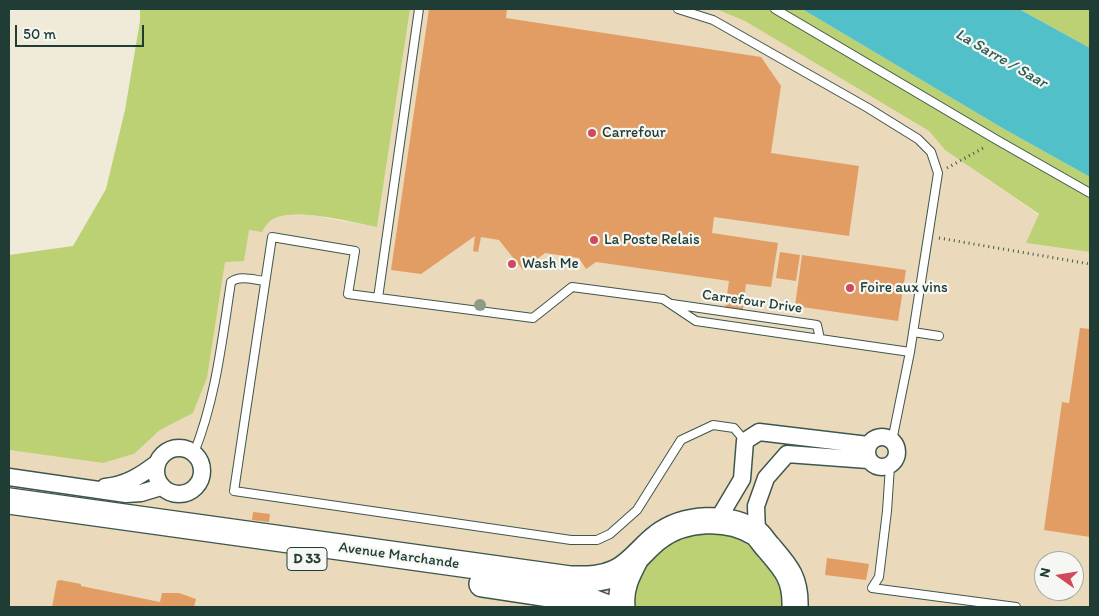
<!DOCTYPE html>
<html>
<head>
<meta charset="utf-8">
<style>
  body { margin:0 }
  #map { position:relative; width:1099px; height:616px; overflow:hidden; background:#f0ebd8; font-family:Itim,sans-serif }
  canvas { display:block }
  .frame { position:absolute; inset:0; border:10px solid #1f3d34; pointer-events:none }
  .north { position:absolute; left:1034px; top:551px; width:50px; height:50px; box-sizing:border-box; background:#f6f6f2; border:1px solid #a0aca6; border-radius:50%; rotate:283deg; font-size:14px; font-weight:700; line-height:20px; text-align:center; color:#1f3d34 }
  .north::after { content:''; display:block; margin:auto; width:18px; height:22px; background:#d1495b; clip-path:polygon(50% 0,100% 100%,50% 72%,0 100%) }
  .scale { position:absolute; left:15px; top:25px; width:129px; height:22px; box-sizing:border-box; border:2px solid #1f3d34; border-top:0; padding-left:6px; font-size:15px; line-height:18px; white-space:nowrap; color:#1f3d34; -webkit-text-stroke:4px #f6f6f2; paint-order:stroke }
</style>
</head>
<body>
<div id="map">
<canvas width="1099" height="616"></canvas>
<div class="frame"></div>
<div class="north">N</div>
<div class="scale">50 m</div>
</div>
<script>
const ctx = document.querySelector('canvas').getContext('2d');
ctx.lineJoin = 'round';
function fillPath(path, color) { ctx.fillStyle = color; ctx.fill(path, 'evenodd'); }
function stroke(path, color, width, dash) { ctx.strokeStyle = color; ctx.lineWidth = width; ctx.lineCap = dash ? 'butt' : 'round'; ctx.setLineDash(dash || []); ctx.stroke(path); }
function drawText(font, color, halo, rows, align = 'center') {
  ctx.font = font + ' Itim,sans-serif'; ctx.lineWidth = 4.5; ctx.setLineDash([]); ctx.textBaseline = 'middle'; ctx.strokeStyle = halo; ctx.fillStyle = color; for (const [text, x, y, turn = 0] of rows) {
    ctx.save(); ctx.translate(x, y); ctx.rotate((+turn || 0) * Math.PI / 180); ctx.textAlign = isNaN(turn) ? turn : align; if (halo) ctx.strokeText(text, 0, 0); ctx.fillText(text, 0, 0); ctx.restore();
  }
}
fillPath(new Path2D(`
  M 410,9 L 716,9 L 745,21 L 929,131 L 945,150 L 1039,215 L 1026,243 L 1090,252 L 1090,607 L 9,607 L 9,450 L 103,463 L 134,454 L 160,430 L 193,413 L 207,378 L 225,261 L 249,230 L 266,224 L 275,218 L 289,215 L 310,215 L 377,227 ZM 1044,561 L 1074,561 L 1074,591 L 1044,591 Z`), '#ead9ba');
fillPath(new Path2D(`
  M 140,9 L 410,9 L 377,227 C 351,222 299,208 275,218 C 269,221 265,226 262,232 L 249,230 L 244,261 L 225,262 L 207,378 L 193,413 L 160,430 L 134,454 L 103,463 L 9,450 L 9,255 L 73,246 L 106,189 L 125,110 L 140,21 Z
  M 716,9 L 802,9 L 1004,129 L 1090,177 L 1090,252 L 1026,243 L 1039,214 L 945,150 L 929,131 L 745,21 Z
  M 1019,9 L 1090,9 L 1090,48 Z
  M 696,533 C 708,533 721,533 732,537 C 760,547 781,577 783,607 L 633,607 C 635,579 648,555 674,541 C 680,537 689,535 696,533 Z`), '#bcd074');
fillPath(new Path2D(`
  M 802,9 L 1019,9 L 1090,48 L 1090,177 L 1004,129 Z`), '#52c0c9');
fillPath(new Path2D(`
  M 429,9 L 507,9 L 506,18 L 761,57 L 781,86 L 771,153 L 859,166 L 849,236 L 714,217 L 712,233 L 778,243 L 771,287 L 746,284 L 742,317 L 739,319 L 724,316 L 729,281 L 596,262 L 586,269 L 579,258 L 545,253 L 523,270 L 499,240 L 481,237 L 478,252 L 473,251 L 475,236 L 421,274 L 391,270 Z
  M 780,252 L 800,255 L 796,281 L 776,278 Z
  M 802,255 L 906,270 L 898,321 L 795,306 Z
  M 1080,328 L 1090,329 L 1090,537 L 1044,530 L 1062,402 L 1069,403 Z
  M 253,512 L 270,514 L 269,522 L 252,520 Z
  M 827,558 L 869,564 L 866,580 L 825,575 Z
  M 60,580 L 81,584 L 81,586 L 160,602 L 162,593 L 179,593 L 196,599 L 194,607 L 52,607 L 57,581 Z`), '#e29d64');
const lane = new Path2D(`
  M 678,9 L 713,20 L 868,108 L 918,139 L 931,152 L 938,173 L 910,352 L 892,441
  M 775,9 L 997,140 L 1090,193
  M 378,298 L 419,9
  M 672,304 L 817,325 L 820,339
  M 913,332 L 939,336
  M 745,441 L 734,428 L 713,425 L 681,440 L 637,510 L 610,534 L 597,540 L 571,540 L 234,491 L 272,237 L 355,251 L 348,294 L 533,318 L 572,287 L 663,299 L 696,321 L 910,352
  M 194,453 C 216,398 222,340 231,282 C 240,275 254,280 265,281
  M 890,466 L 887,511 L 879,577 L 872,588 L 1016,607`);
const street = new Path2D(`
  M867 452a15 15 0 1 1 30 0a15 15 0 1 1-30 0Z
  M156 471a23 23 0 1 1 46 0a23 23 0 1 1-46 0Z
  M 9,477 L 126,494 L 141,493 L 161,487
  M 105,487 C 126,485 140,476 156,464
  M 717,521 L 742,479 L 745,441 L 759,432 L 868,445
  M 757,534 L 756,506 L 766,478 L 787,454 L 868,460`);
const primary = new Path2D(`
  M 9,501 L 570,579 C 585,579 600,580 615,573 C 632,566 643,548 658,537 C 684,517 728,515 756,533 C 760,536 764,543 768,547 C 786,568 796,578 795,607
  M 482,584 L 568,597 L 592,602 L 605,607
  M 622,607 C 620,588 627,575 636,558`);
stroke(lane, '#3e574d', 10);
stroke(street, '#3e574d', 19);
stroke(primary, '#3e574d', 28);
stroke(new Path2D(`
  M 947,168 L 985,147
  M 939,238 L 1090,264`), '#3e574d', 3, [1, 4]);
stroke(lane, '#fff', 8);
stroke(street, '#fff', 16);
stroke(primary, '#fff', 25);
ctx.fillStyle = '#8e9b85';
for (const [x, y] of [
  [480,305]
]) { ctx.beginPath(); ctx.arc(x, y, 6, 0, 2 * Math.PI); ctx.fill(); }
for (const [x, y, r, color] of [
  [592,133,5,"#d1495b"],
  [594,240,5,"#d1495b"],
  [512,264,5,"#d1495b"],
  [850,288,5,"#d1495b"]
]) { const dot = new Path2D(); dot.arc(x, y, r, 0, 2 * Math.PI); ctx.fillStyle = color; ctx.fill(dot); stroke(dot, '#f6f6f2', 2); }
for (const [x, y, w] of [
  [307,559,40]
]) { const box = new Path2D(); box.roundRect(x - w / 2, y - 11.5, w, 23, 4); ctx.fillStyle = '#f6f6f2'; ctx.fill(box); stroke(box, '#1f3d34', 1); }
drawText('bold 14px', '#1f3d34', null, [
  ["D 33",307,559]
]);
drawText('15px', '#1f3d34', '#f6f6f2', [
  ["Carrefour",602,133],
  ["La Poste Relais",604,240],
  ["Wash Me",522,264],
  ["Foire aux vins",860,288]
], 'left');
drawText('15px', '#1f3d34', '#f6f6f2', [
  ["Carrefour Drive",752,302,8],
  ["Avenue Marchande",399,556,8]
]);
drawText('italic 16px', '#2c5e59', '#f6f6f2', [
  ["La Sarre / Saar",1001,59,30]
]);
</script>
</body>
</html>
